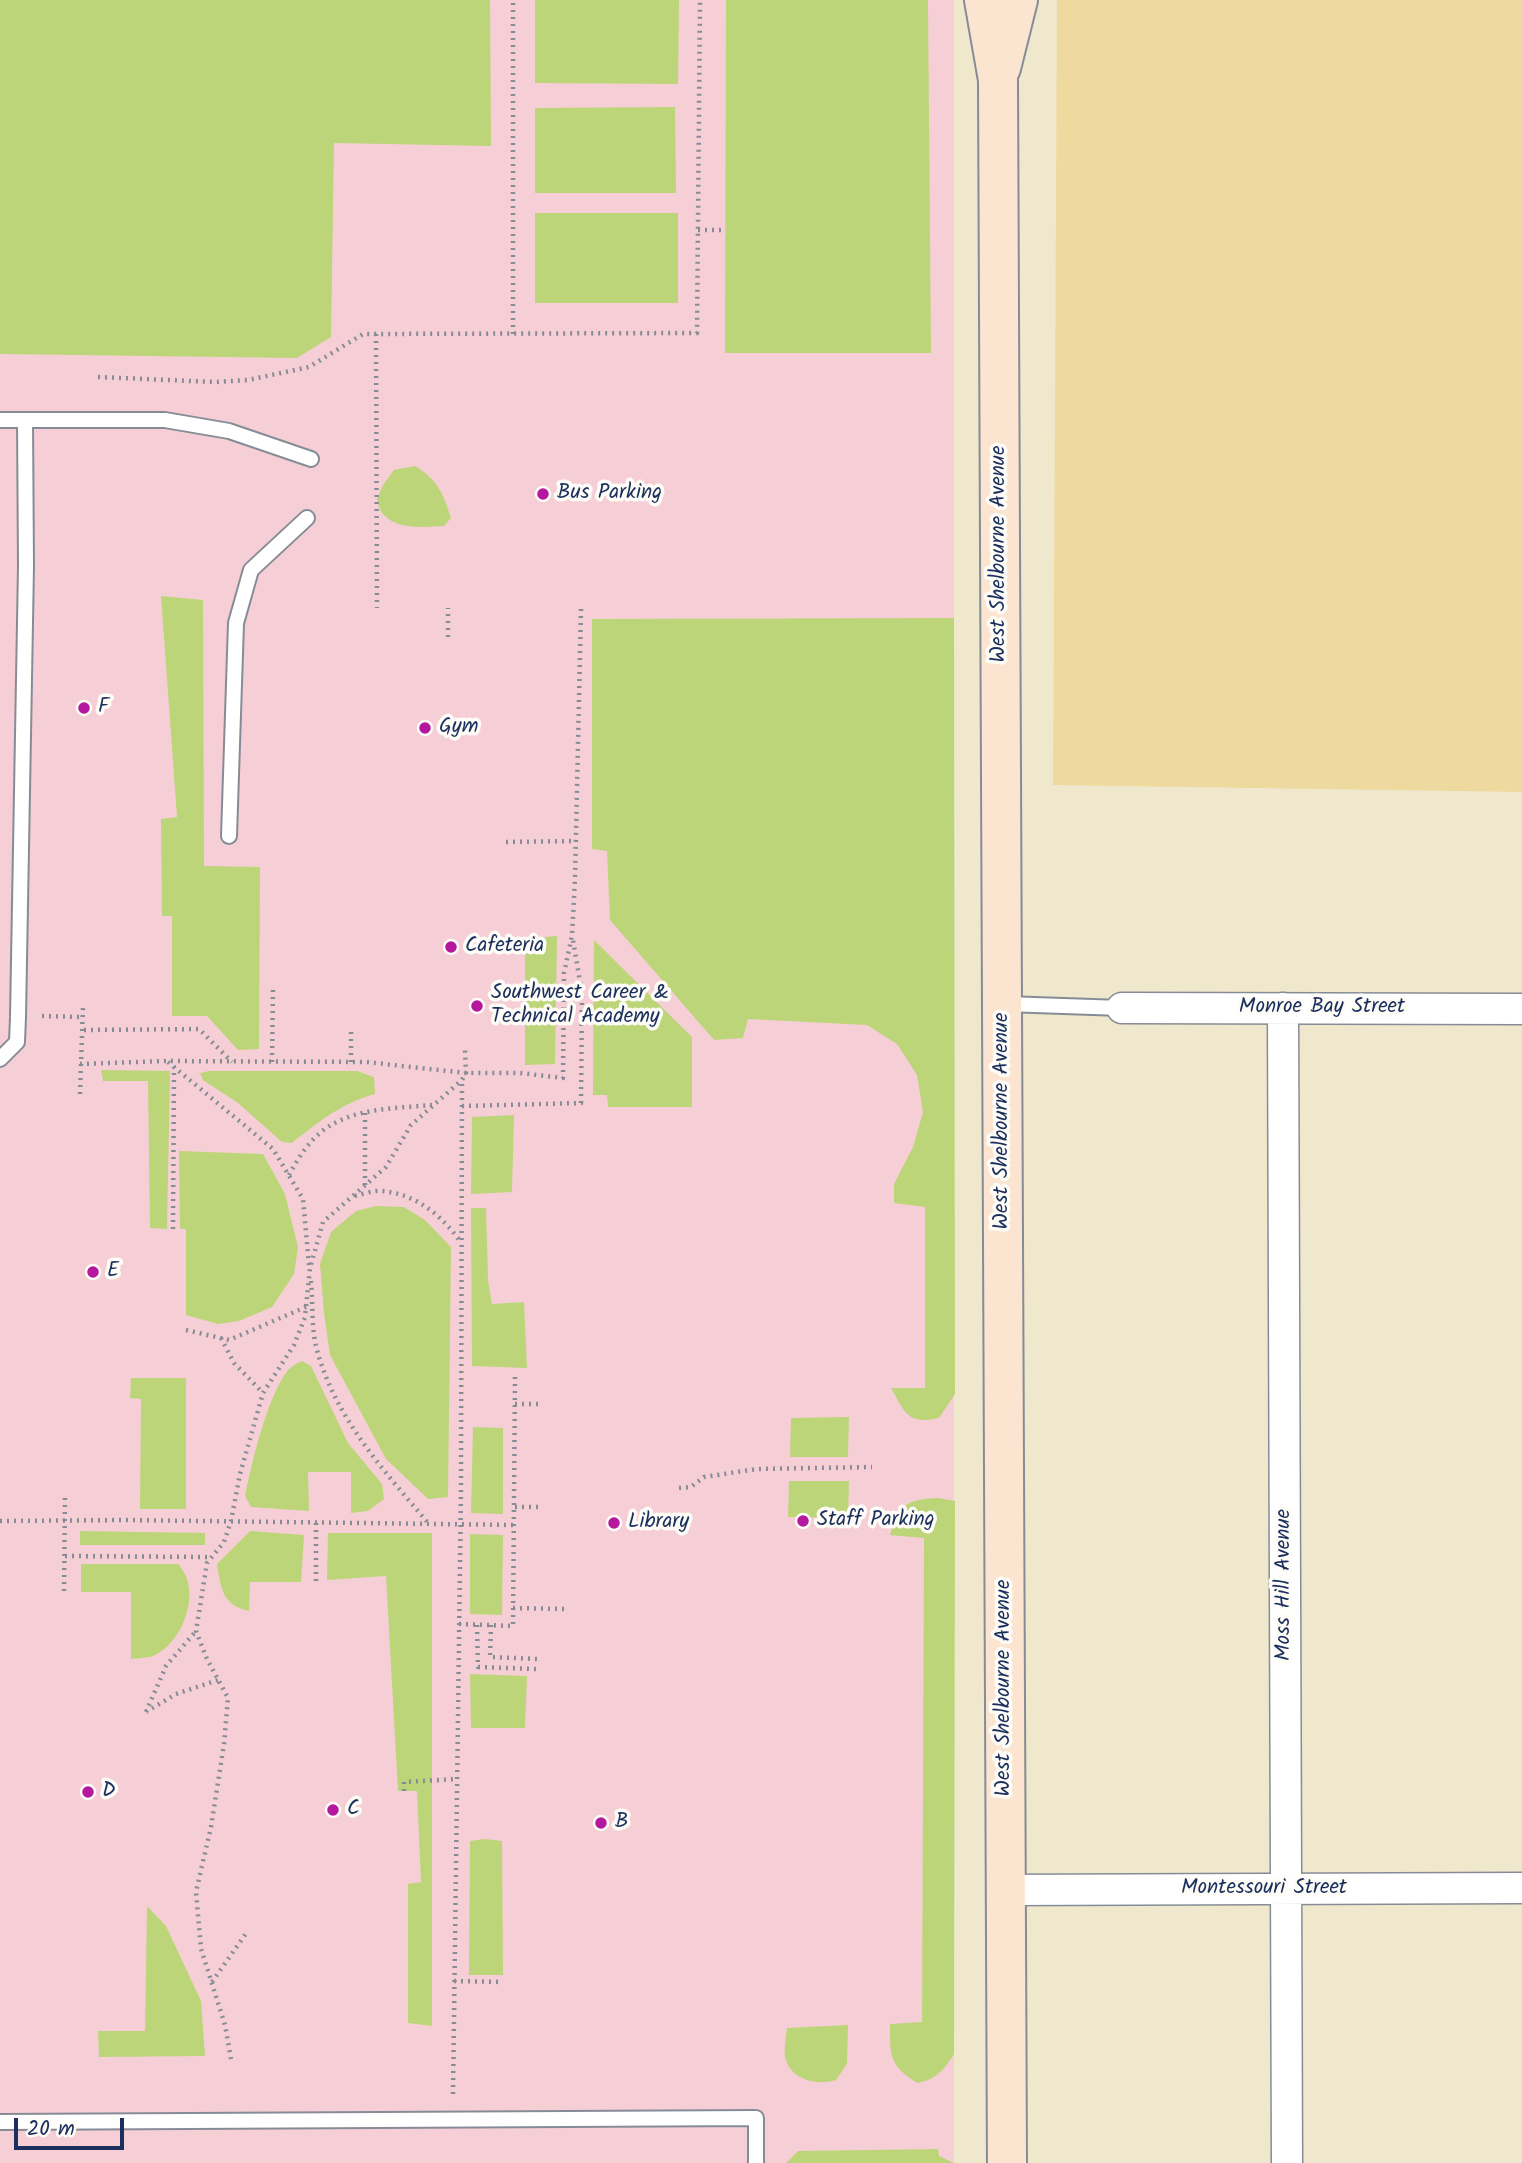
<!DOCTYPE html>
<html>
<head>
<meta charset="utf-8">
<style>
  body { margin:0 }
  #map { position:relative; width:1522px; height:2163px; overflow:hidden; background:#f0e8cd; font-family:Kalam,sans-serif }
  canvas { display:block }
  .scale { position:absolute; left:14px; top:2118px; width:110px; height:32px; box-sizing:border-box; border:4px solid #1b2f5e; border-top:0; padding-left:9px; font-size:21px; line-height:24px; white-space:nowrap; color:#1b2f5e; -webkit-text-stroke:5px #fdfcf7; paint-order:stroke }
</style>
</head>
<body>
<div id="map">
<canvas width="1522" height="2163"></canvas>
<div class="scale">20 m</div>
</div>
<script>
const ctx = document.querySelector('canvas').getContext('2d');
ctx.lineJoin = 'round';
function fillPath(path, color) { ctx.fillStyle = color; ctx.fill(path, 'evenodd'); }
function stroke(path, color, width, dash) { ctx.strokeStyle = color; ctx.lineWidth = width; ctx.lineCap = dash ? 'butt' : 'round'; ctx.setLineDash(dash || []); ctx.stroke(path); }
function drawText(font, color, halo, rows, align = 'center') {
  ctx.font = font + ' Kalam,sans-serif'; ctx.lineWidth = 7; ctx.setLineDash([]); ctx.textBaseline = 'middle'; ctx.strokeStyle = halo; ctx.fillStyle = color; for (const [text, x, y, turn = 0] of rows) {
    ctx.save(); ctx.translate(x, y); ctx.rotate((+turn || 0) * Math.PI / 180); ctx.textAlign = isNaN(turn) ? turn : align; if (halo) ctx.strokeText(text, 0, 0); ctx.fillText(text, 0, 0); ctx.restore();
  }
}
fillPath(new Path2D(`
  M 0,0 L 954,0 L 954,2163 L 0,2163 Z`), '#f6cfd6');
fillPath(new Path2D(`
  M 0,0 L 490,0 L 491,146 L 334,143 L 331,337 L 297,358 L 0,354 Z
  M 535,0 L 679,0 L 678,84 L 535,83 Z
  M 726,0 L 928,0 L 931,353 L 725,353 Z
  M 675,107 L 676,193 L 535,193 L 535,108 Z
  M 535,213 L 678,213 L 678,303 L 535,303 Z
  M 415,466 C 438,480 443,493 451,518 L 444,526 C 426,527 397,530 384,515 C 380,512 378,504 377,499 L 383,485 L 394,470 Z
  M 161,596 L 203,600 L 204,866 L 260,867 L 259,1049 L 238,1050 L 207,1016 L 172,1016 L 172,916 L 162,916 L 161,819 L 177,817 Z
  M 954,618 L 955,1394 L 939,1418 C 908,1425 905,1413 891,1388 L 925,1388 L 925,1207 L 894,1203 L 894,1184 L 913,1147 L 923,1112 L 917,1075 L 897,1044 L 867,1025 L 748,1019 L 743,1038 L 714,1040 L 610,920 L 607,851 L 592,849 L 592,619 Z
  M 557,936 L 555,1064 L 525,1065 L 525,951 L 544,950 L 545,937 Z
  M 594,940 L 692,1037 L 692,1107 L 608,1107 L 607,1095 L 593,1095 Z
  M 101,1070 L 170,1071 L 167,1229 L 150,1228 L 148,1081 L 103,1081 Z
  M 209,1071 L 357,1071 L 374,1077 L 375,1094 C 342,1103 318,1122 292,1143 L 282,1142 L 238,1103 L 203,1080 L 200,1073 Z
  M 514,1115 L 512,1192 L 471,1194 L 472,1117 Z
  M 179,1151 L 263,1154 L 285,1194 L 298,1247 L 294,1274 L 272,1307 L 239,1321 L 218,1324 L 186,1315 L 186,1229 L 180,1229 Z
  M 376,1206 L 404,1207 L 425,1220 L 451,1247 L 448,1497 L 428,1499 L 386,1459 L 330,1355 L 324,1313 L 320,1264 L 331,1232 L 356,1211 Z
  M 471,1208 L 486,1208 L 488,1280 L 492,1304 L 524,1302 L 527,1368 L 472,1366 Z
  M 302,1361 L 311,1366 L 348,1443 L 382,1484 L 384,1499 L 368,1511 L 351,1513 L 351,1472 L 308,1472 L 309,1511 L 251,1507 L 245,1496 C 252,1462 267,1397 288,1370 C 292,1366 297,1363 302,1361 Z
  M 131,1378 L 186,1378 L 186,1509 L 140,1509 L 141,1399 L 130,1398 Z
  M 849,1417 L 848,1457 L 790,1457 L 791,1418 Z
  M 473,1427 L 503,1428 L 503,1514 L 471,1513 Z
  M 789,1481 L 849,1481 L 848,1518 L 788,1517 Z
  M 938,1498 L 955,1501 L 954,2054 C 944,2070 937,2079 917,2083 C 889,2065 890,2056 890,2024 L 922,2022 L 924,1538 L 890,1535 C 898,1505 907,1499 938,1498 Z
  M 80,1531 L 205,1533 L 205,1545 L 80,1545 Z
  M 250,1531 L 304,1535 L 301,1582 L 250,1582 L 249,1611 C 222,1605 221,1589 217,1564 Z
  M 328,1533 L 432,1533 L 432,2026 L 408,2023 L 408,1884 L 421,1882 L 417,1791 L 398,1791 L 386,1576 L 327,1580 Z
  M 470,1534 L 503,1535 L 502,1615 L 470,1614 Z
  M 81,1564 L 179,1564 C 181,1569 186,1574 187,1579 C 196,1605 179,1645 153,1656 C 147,1658 138,1658 131,1659 L 131,1592 L 81,1592 Z
  M 470,1674 L 527,1676 L 525,1728 L 471,1728 Z
  M 485,1839 L 502,1841 L 503,1975 L 469,1975 L 470,1841 Z
  M 147,1906 L 166,1926 L 201,2001 L 205,2056 L 99,2057 L 98,2031 L 145,2031 Z
  M 848,2025 L 847,2064 L 836,2080 C 817,2086 790,2080 785,2057 C 784,2048 786,2036 787,2028 Z
  M 938,2149 L 939,2156 L 954,2163 L 786,2163 L 798,2151 Z`), '#bdd579');
fillPath(new Path2D(`
  M 1057,0 L 1522,0 L 1522,792 L 1053,785 Z`), '#eeda9e');
const lane = new Path2D(`
  M 0,420 L 165,420 L 229,431 L 311,459
  M 229,836 L 236,623 L 251,570 L 307,518
  M 1005,1004 L 1122,1008
  M 0,1059 L 17,1042 L 18,1017 L 26,566 L 25,420
  M 0,2122 L 756,2118 L 756,2163`);
const street = new Path2D(`
  M 1122,1008 L 1522,1009
  M 1283,1008 L 1287,2163
  M 1006,1890 L 1522,1888`);
const secondary = new Path2D(`
  M 984,0 L 998,80 L 1007,2163
  M 1001,68 L 1018,0`);
stroke(lane, '#868c96', 18);
stroke(street, '#868c96', 33);
stroke(secondary, '#868c96', 42);
stroke(new Path2D(`
  M 698,230 L 725,230
  M 376,334 L 377,608
  M 513,334 L 513,0
  M 98,377 L 215,382 L 248,380 L 309,367 L 363,334 L 697,333 L 700,0
  M 448,637 L 448,608
  M 506,842 L 576,841
  M 42,1016 L 84,1017
  M 84,1030 L 199,1029 L 232,1062
  M 168,1062 L 273,1149 L 303,1199 L 309,1265
  M 272,1062 L 273,988
  M 351,1062 L 351,1030
  M 80,1064 L 167,1061 L 366,1062 L 466,1073 L 520,1073 L 563,1078 L 564,973 L 572,936 L 575,878 L 581,609
  M 80,1094 L 83,1006
  M 462,1106 L 581,1103 L 582,994 L 573,940
  M 289,1175 C 295,1164 302,1152 310,1143 C 340,1107 390,1109 432,1105
  M 365,1185 L 365,1111
  M 355,1196 C 363,1194 374,1190 382,1191 C 416,1194 441,1215 460,1241
  M 173,1229 L 174,1067
  M 311,1281 C 313,1303 311,1329 317,1350 C 335,1418 385,1472 429,1524
  M 186,1330 L 229,1340 L 306,1307
  M 221,1338 L 234,1363 L 263,1393
  M 515,1404 L 538,1404
  M 679,1488 L 691,1487 L 704,1477 L 757,1469 L 872,1467
  M 515,1507 L 540,1507
  M 0,1521 L 125,1520 L 515,1525
  M 316,1523 L 316,1585
  M 65,1556 L 211,1557
  M 64,1591 L 65,1497
  M 513,1608 L 567,1609
  M 459,1624 L 513,1626 L 515,1376
  M 477,1625 L 478,1667 L 537,1669
  M 491,1625 L 490,1657 L 537,1659
  M 146,1712 L 166,1666 L 196,1631
  M 146,1712 L 176,1694 L 218,1680
  M 404,1791 L 404,1782 L 457,1779
  M 454,1981 L 503,1982
  M 212,1982 L 247,1932
  M 231,2059 L 225,2025 L 201,1949 L 196,1892 L 211,1827 L 224,1744 L 228,1698 L 207,1659 L 196,1631 L 207,1563 L 224,1542 L 231,1521 L 240,1474 L 263,1393 L 294,1345 L 305,1317 L 310,1268 L 323,1222 L 386,1167 L 411,1125 L 462,1080 L 466,1073 L 465,1050
  M 453,2094 L 461,1490 L 462,1081`), '#868c96', 4.5, [2, 5]);
stroke(lane, '#fff', 14);
stroke(street, '#fff', 30);
stroke(secondary, '#fce5d0', 38);
for (const [x, y, r, color] of [
  [543,494,7,"#b5179e"],
  [84,708,7,"#b5179e"],
  [425,728,7,"#b5179e"],
  [451,947,7,"#b5179e"],
  [477,1006,7,"#b5179e"],
  [93,1272,7,"#b5179e"],
  [803,1521,7,"#b5179e"],
  [614,1523,7,"#b5179e"],
  [88,1792,7,"#b5179e"],
  [333,1810,7,"#b5179e"],
  [601,1823,7,"#b5179e"]
]) { const dot = new Path2D(); dot.arc(x, y, r, 0, 2 * Math.PI); ctx.fillStyle = color; ctx.fill(dot); stroke(dot, '#fdfcf7', 2.5); }
drawText('21px', '#1b2f5e', '#fdfcf7', [
  ["Bus Parking",557,494],
  ["F",98,708],
  ["Gym",439,728],
  ["Cafeteria",465,947],
  ["Southwest Career &",491,994],
  ["Technical Academy",491,1018],
  ["E",107,1272],
  ["Staff Parking",817,1521],
  ["Library",628,1523],
  ["D",102,1792],
  ["C",347,1810],
  ["B",615,1823]
], 'left');
drawText('21px', '#1b2f5e', '#fdfcf7', [
  ["West Shelbourne Avenue",1000,554,-90],
  ["Monroe Bay Street",1322,1008],
  ["West Shelbourne Avenue",1003,1121,-90],
  ["Moss Hill Avenue",1285,1585,-90],
  ["West Shelbourne Avenue",1005,1688,-90],
  ["Montessouri Street",1264,1889]
]);
</script>
</body>
</html>
